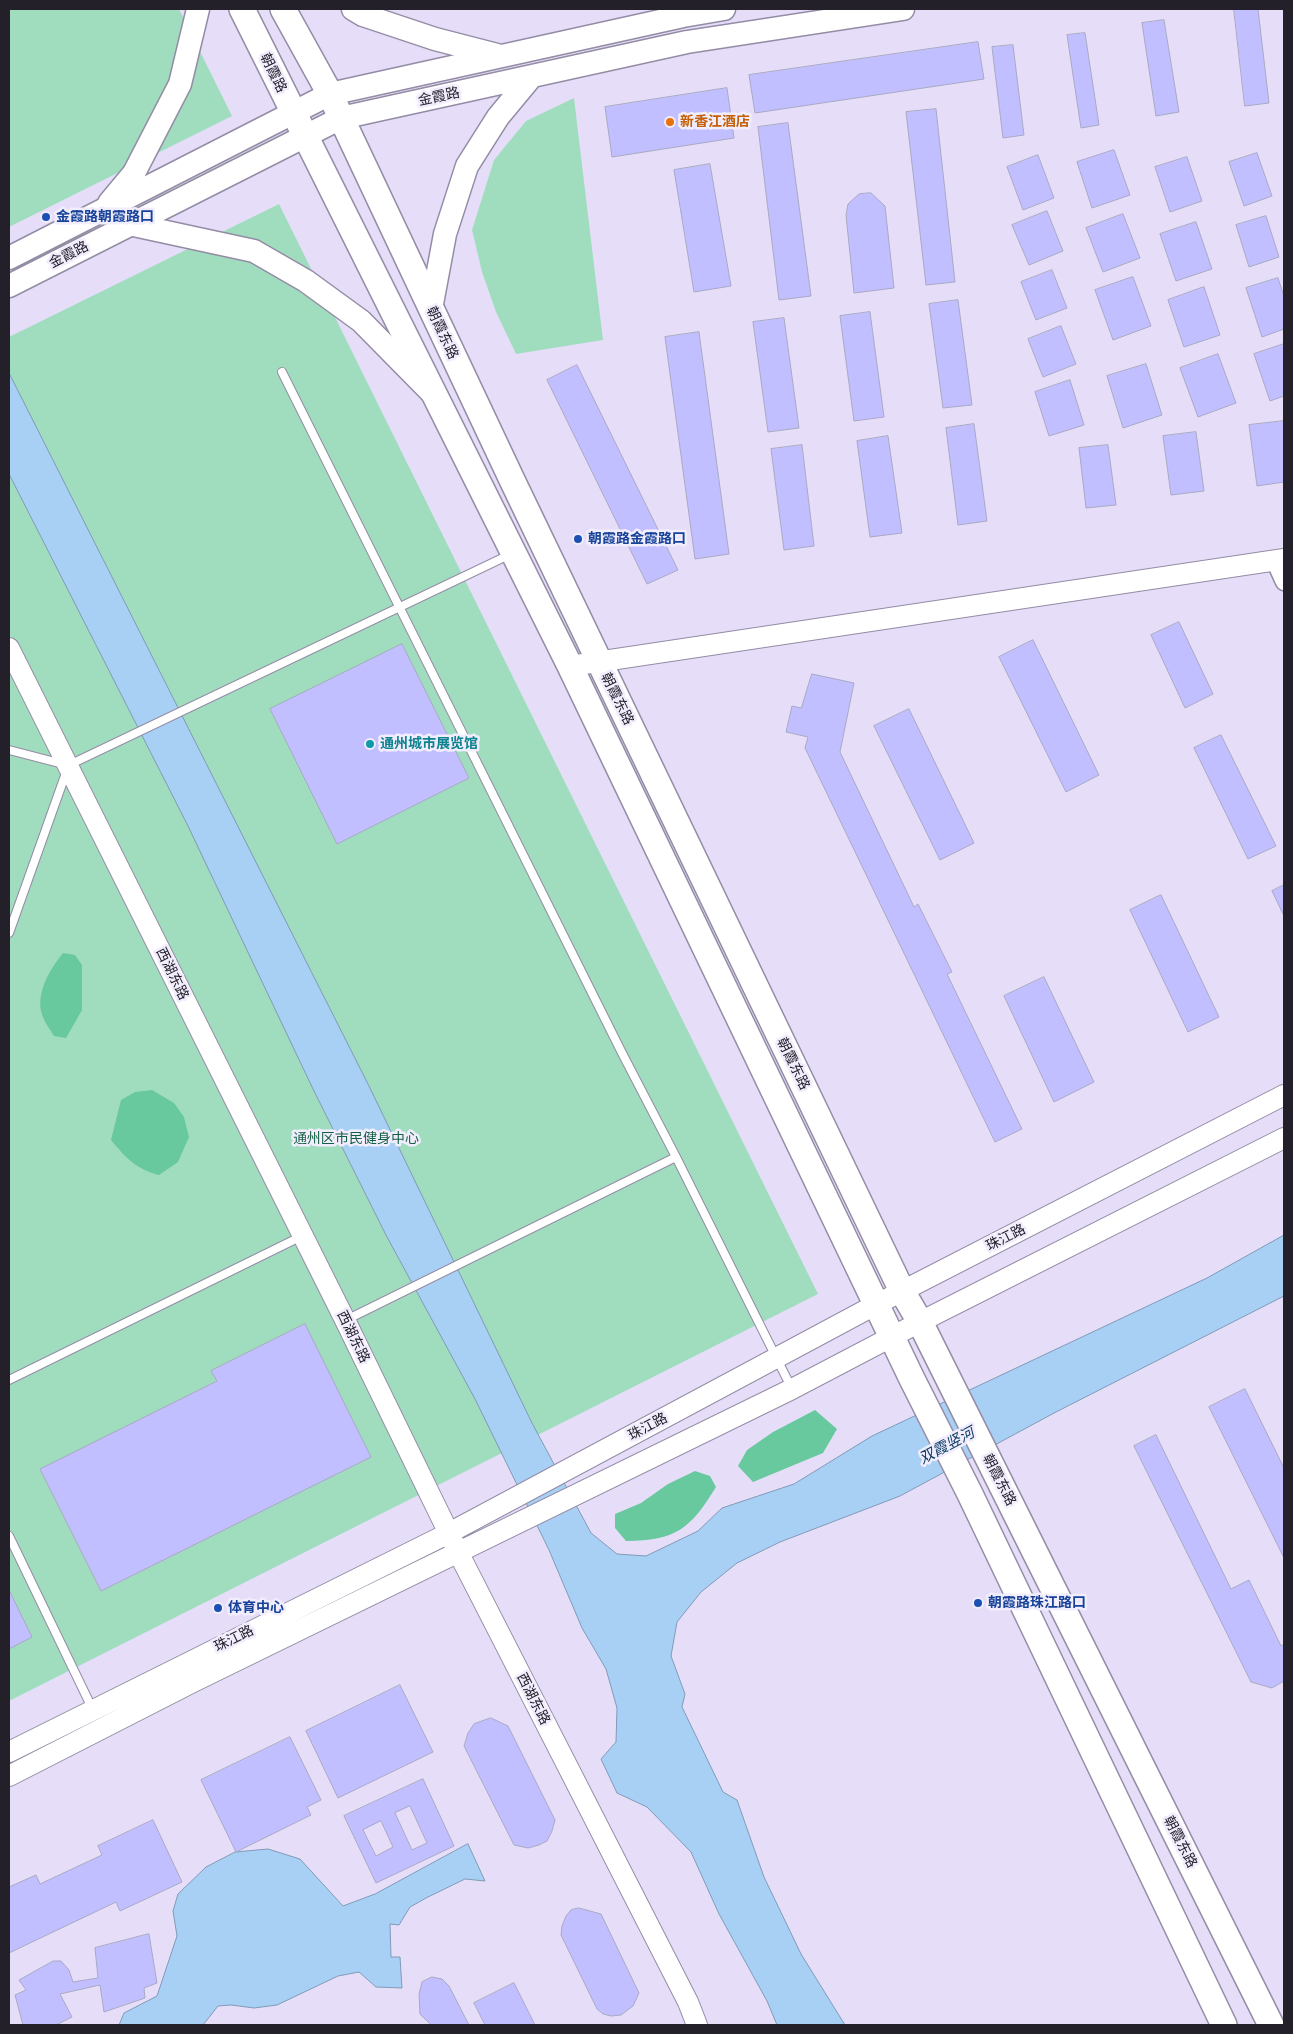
<!DOCTYPE html>
<html>
<head>
<meta charset="utf-8">
<style>
  body { margin:0 }
  #map { position:relative; width:1293px; height:2034px; overflow:hidden; background:#e6def9; font-family:"PT Sans",sans-serif }
  canvas { display:block }
  .frame { position:absolute; inset:0; border:10px solid #24202a; pointer-events:none }
</style>
</head>
<body>
<div id="map">
<canvas width="1293" height="2034"></canvas>
<div class="frame"></div>
</div>
<script>
const ctx = document.querySelector('canvas').getContext('2d');
ctx.lineJoin = 'round';
function fillPath(path, color) { ctx.fillStyle = color; ctx.fill(path, 'evenodd'); }
function stroke(path, color, width, dash) { ctx.strokeStyle = color; ctx.lineWidth = width; ctx.lineCap = dash ? 'butt' : 'round'; ctx.setLineDash(dash || []); ctx.stroke(path); }
function drawText(font, color, halo, rows, align = 'center') {
  ctx.font = font + ' "PT Sans","Noto Sans SC",sans-serif'; ctx.lineWidth = 5; ctx.setLineDash([]); ctx.textBaseline = 'middle'; ctx.strokeStyle = halo; ctx.fillStyle = color; for (const [text, x, y, turn = 0] of rows) {
    ctx.save(); ctx.translate(x, y); ctx.rotate((+turn || 0) * Math.PI / 180); ctx.textAlign = isNaN(turn) ? turn : align; if (halo) ctx.strokeText(text, 0, 0); ctx.fillText(text, 0, 0); ctx.restore();
  }
}
fillPath(new Path2D(`
  M 9,9 L 179,9 L 232,116 L 9,227 Z
  M 574,98 L 603,340 L 516,354 L 496,312 L 482,272 L 472,230 L 494,160 L 526,121 Z
  M 279,204 L 818,1294 L 9,1701 L 9,337 Z`), '#a0ddbf');
fillPath(new Path2D(`
  M 63,953 L 75,955 L 82,965 L 82,1010 L 66,1038 L 54,1036 C 49,1028 43,1020 41,1011 C 37,990 51,968 63,953 Z
  M 152,1090 L 174,1103 L 184,1117 L 189,1137 L 178,1162 L 159,1175 C 137,1170 125,1157 111,1140 L 121,1100 L 135,1092 Z
  M 815,1410 L 837,1429 L 823,1453 L 753,1482 L 738,1466 L 747,1450 L 773,1432 Z
  M 695,1471 L 710,1476 L 716,1487 C 691,1528 676,1541 626,1541 L 615,1528 L 615,1514 L 641,1503 L 668,1484 Z`), '#68c89e');
const water = new Path2D(`
  M 9,373 L 368,1084 L 532,1423 L 591,1533 L 617,1554 L 646,1556 L 698,1531 L 722,1508 L 794,1484 L 872,1436 L 1207,1278 L 1284,1235 L 1284,1296 L 1056,1412 L 900,1496 L 780,1542 L 737,1563 L 701,1592 L 677,1622 L 671,1656 L 685,1694 L 682,1707 L 723,1792 L 737,1800 L 764,1877 L 801,1954 L 845,2025 L 777,2025 L 767,2001 L 719,1914 L 691,1852 L 647,1807 L 617,1793 L 601,1759 L 616,1742 L 617,1708 L 606,1669 L 582,1628 L 549,1550 L 475,1399 L 387,1237 L 313,1089 L 187,824 L 9,474 Z
  M 468,1844 L 485,1881 L 465,1879 L 428,1897 L 410,1907 L 399,1925 L 390,1924 L 391,1957 L 400,1957 L 402,1988 L 376,1987 L 359,1972 L 338,1976 L 277,2005 L 254,2008 L 231,2005 L 218,2006 L 203,2025 L 119,2025 L 124,2013 L 157,1996 L 177,1936 L 173,1911 L 178,1894 L 206,1867 L 235,1852 L 268,1849 L 300,1859 L 343,1906 L 375,1894 Z`);
fillPath(water, '#a8cff4');
stroke(water, '#809ab7', 1);
const building = new Path2D(`
  M 1234,9 L 1258,9 L 1269,103 L 1245,106 Z
  M 1164,20 L 1179,112 L 1156,116 L 1142,23 Z
  M 1085,33 L 1099,125 L 1081,128 L 1067,35 Z
  M 978,42 L 984,79 L 755,113 L 749,75 Z
  M 1013,45 L 1024,135 L 1003,138 L 992,47 Z
  M 727,88 L 734,138 L 612,157 L 605,107 Z
  M 936,109 L 955,282 L 926,285 L 906,112 Z
  M 788,123 L 811,296 L 779,300 L 758,127 Z
  M 1114,150 L 1130,195 L 1092,208 L 1077,162 Z
  M 1257,153 L 1272,196 L 1244,206 L 1229,162 Z
  M 1038,155 L 1054,198 L 1023,210 L 1007,167 Z
  M 1187,157 L 1202,201 L 1170,212 L 1155,167 Z
  M 710,164 L 731,286 L 694,292 L 674,170 Z
  M 871,193 L 885,206 L 894,288 L 854,293 L 846,215 L 848,204 L 859,194 Z
  M 1047,211 L 1063,251 L 1029,265 L 1012,225 Z
  M 1123,214 L 1140,258 L 1103,272 L 1086,228 Z
  M 1266,216 L 1279,257 L 1249,267 L 1236,225 Z
  M 1196,222 L 1212,269 L 1176,281 L 1160,234 Z
  M 1052,270 L 1067,308 L 1036,320 L 1021,282 Z
  M 1133,277 L 1151,326 L 1113,340 L 1095,290 Z
  M 1278,278 L 1284,296 L 1284,329 L 1262,337 L 1246,288 Z
  M 1204,287 L 1220,335 L 1184,347 L 1168,300 Z
  M 958,300 L 972,405 L 943,408 L 929,304 Z
  M 870,312 L 884,417 L 854,421 L 840,316 Z
  M 784,318 L 799,428 L 768,432 L 753,322 Z
  M 1061,326 L 1076,364 L 1043,377 L 1028,339 Z
  M 699,332 L 729,554 L 695,559 L 665,337 Z
  M 1284,344 L 1284,396 L 1270,401 L 1254,354 Z
  M 1218,354 L 1236,403 L 1198,417 L 1180,368 Z
  M 1146,364 L 1162,415 L 1123,428 L 1107,376 Z
  M 577,365 L 678,570 L 647,584 L 547,380 Z
  M 1070,380 L 1084,425 L 1049,436 L 1035,392 Z
  M 1284,421 L 1284,482 L 1257,486 L 1249,425 Z
  M 974,424 L 987,521 L 958,525 L 946,428 Z
  M 1196,432 L 1204,491 L 1171,495 L 1163,436 Z
  M 888,436 L 902,533 L 870,537 L 857,441 Z
  M 802,445 L 814,546 L 784,550 L 771,449 Z
  M 1108,445 L 1116,505 L 1086,508 L 1079,448 Z
  M 1179,622 L 1213,694 L 1185,708 L 1151,635 Z
  M 1033,640 L 1099,775 L 1066,792 L 999,657 Z
  M 402,644 L 469,778 L 337,844 L 270,709 Z
  M 812,674 L 854,683 L 840,752 L 914,907 L 918,904 L 952,972 L 947,974 L 1022,1129 L 995,1142 L 805,748 L 808,737 L 786,732 L 792,706 L 801,708 Z
  M 909,709 L 974,843 L 940,860 L 874,726 Z
  M 1221,735 L 1276,846 L 1248,859 L 1194,748 Z
  M 1284,885 L 1284,916 L 1272,891 Z
  M 1161,895 L 1219,1017 L 1188,1032 L 1130,910 Z
  M 1044,977 L 1094,1082 L 1054,1102 L 1004,996 Z
  M 305,1324 L 371,1457 L 101,1591 L 40,1469 L 217,1381 L 211,1371 Z
  M 1245,1389 L 1284,1468 L 1284,1558 L 1209,1407 Z
  M 1156,1435 L 1231,1589 L 1249,1580 L 1281,1646 L 1284,1644 L 1284,1681 L 1272,1688 L 1251,1682 L 1134,1446 Z
  M 9,1590 L 32,1637 L 9,1649 Z
  M 400,1685 L 433,1752 L 338,1798 L 306,1731 Z
  M 491,1718 L 508,1726 L 555,1820 L 552,1831 L 547,1841 L 539,1845 L 528,1848 L 514,1845 L 464,1746 L 468,1733 L 474,1724 Z
  M 290,1737 L 321,1800 L 307,1807 L 311,1815 L 236,1852 L 201,1780 Z
  M 423,1779 L 454,1846 L 376,1883 L 344,1816 Z
  M 410,1806 L 427,1843 L 412,1850 L 395,1813 Z
  M 153,1820 L 182,1882 L 120,1911 L 116,1902 L 9,1953 L 9,1887 L 36,1875 L 40,1884 L 102,1855 L 98,1846 Z
  M 381,1821 L 393,1847 L 376,1856 L 363,1830 Z
  M 579,1908 L 601,1914 L 639,1993 L 633,2006 L 621,2015 L 611,2016 L 603,2014 L 597,2009 L 561,1935 L 562,1926 L 566,1916 L 571,1910 Z
  M 149,1934 L 157,1983 L 144,1988 L 145,1998 L 104,2012 L 100,1985 L 60,1994 L 72,2017 L 56,2025 L 23,2025 L 15,1995 L 26,1990 L 19,1980 L 53,1961 L 61,1961 L 69,1970 L 73,1982 L 98,1978 L 95,1948 Z
  M 432,1977 L 442,1979 L 449,1986 L 469,2025 L 431,2025 L 420,2014 L 419,1994 L 422,1982 Z
  M 514,1983 L 535,2025 L 485,2025 L 474,2003 Z`);
fillPath(building, '#c1bfff');
stroke(building, '#a9a9c3', 1);
const service = new Path2D(`
  M 282,372 L 622,1053 L 676,1157 L 792,1389
  M 9,750 L 63,764
  M 69,765 L 511,554
  M 9,933 L 67,770
  M 346,1320 L 676,1157
  M 9,1380 L 302,1236
  M 9,1536 L 93,1710`);
const minor = new Path2D(`
  M 1274,560 L 1284,582`);
const tertiary = new Path2D(`
  M 9,648 L 345,1320 L 458,1552 L 688,2002 L 697,2025
  M 570,666 L 1284,559
  M 9,1752 L 449,1533 L 877,1304 L 1284,1095
  M 9,1776 L 193,1682 L 792,1389 L 920,1322 L 1284,1138`);
const secondary = new Path2D(`
  M 353,9 L 363,15 L 435,39 L 497,55
  M 109,203 L 134,173 L 180,84 L 198,9
  M 129,224 L 254,251 L 306,281 L 361,321 L 430,391
  M 9,258 L 330,94 L 683,16 L 724,9
  M 9,286 L 341,118 L 687,42 L 903,9
  M 431,309 L 445,234 L 467,166 L 498,117 L 532,76`);
const primary = new Path2D(`
  M 242,9 L 570,666 L 912,1379 L 970,1494 L 1224,2025
  M 283,9 L 330,94 L 513,482 L 902,1291 L 920,1322 L 1271,2025`);
stroke(service, '#948ca5', 10);
stroke(minor, '#948ca5', 19);
stroke(tertiary, '#948ca5', 22);
stroke(secondary, '#948ca5', 25);
stroke(primary, '#948ca5', 28);
stroke(service, '#fff', 8);
stroke(minor, '#fff', 16);
stroke(tertiary, '#fff', 20);
stroke(secondary, '#fff', 22);
stroke(primary, '#fff', 25);
for (const [x, y, r, color] of [
  [670,122,5,"#e8710a"],
  [46,217,5,"#1a4fb4"],
  [578,539,5,"#1a4fb4"],
  [370,744,5,"#0f9aa8"],
  [978,1603,5,"#1a4fb4"],
  [218,1608,5,"#1a4fb4"]
]) { const dot = new Path2D(); dot.arc(x, y, r, 0, 2 * Math.PI); ctx.fillStyle = color; ctx.fill(dot); stroke(dot, '#f2edfd', 2); }
drawText('14px', '#24202a', '#f2edfd', [
  ["朝霞路",273,73,64],
  ["金霞路",439,97,-12],
  ["金霞路",69,255,-27],
  ["朝霞东路",442,333,65],
  ["朝霞东路",617,699,64],
  ["西湖东路",172,974,64],
  ["朝霞东路",793,1064,64],
  ["珠江路",1006,1238,-27],
  ["西湖东路",353,1337,64],
  ["珠江路",648,1427,-28],
  ["朝霞东路",999,1480,63],
  ["珠江路",234,1639,-26],
  ["西湖东路",533,1699,63],
  ["朝霞东路",1180,1842,63]
]);
drawText('bold 14px', '#c56008', '#f2edfd', [
  ["新香江酒店",680,122]
], 'left');
drawText('bold 14px', '#164399', '#f2edfd', [
  ["金霞路朝霞路口",56,217],
  ["朝霞路金霞路口",588,539],
  ["朝霞路珠江路口",988,1603],
  ["体育中心",228,1608]
], 'left');
drawText('bold 14px', '#0d838f', '#f2edfd', [
  ["通州城市展览馆",380,744]
], 'left');
drawText('14px', '#145f43', '#f2edfd', [
  ["通州区市民健身中心",356,1139]
]);
drawText('italic 15px', '#0d3e65', '#f2edfd', [
  ["双霞竖河",947,1446,-28]
]);
</script>
</body>
</html>
